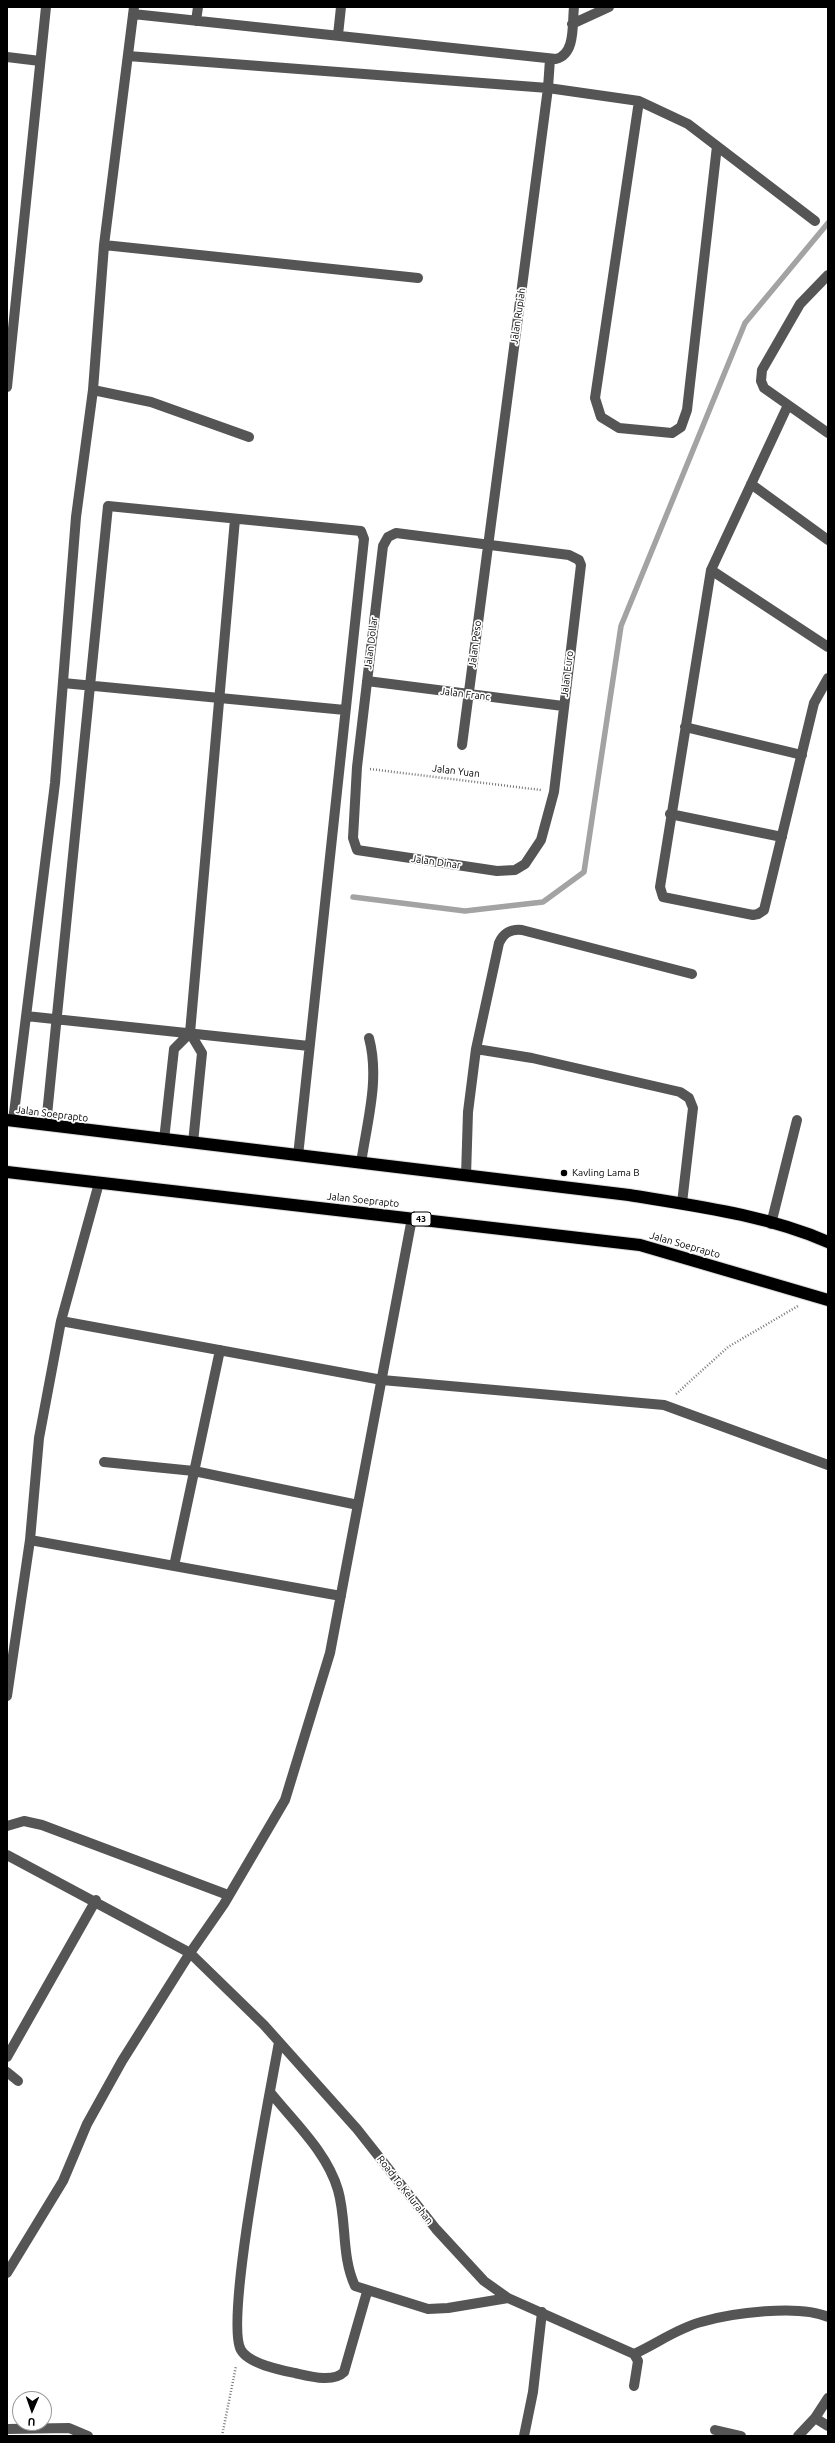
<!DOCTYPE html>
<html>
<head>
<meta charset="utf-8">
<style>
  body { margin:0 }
  #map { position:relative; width:835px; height:2443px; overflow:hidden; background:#fff; font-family:Ubuntu,sans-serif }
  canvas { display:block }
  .frame { position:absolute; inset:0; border:8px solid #000; pointer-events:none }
  .north { position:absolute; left:12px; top:2391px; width:40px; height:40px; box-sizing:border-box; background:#fff; border:1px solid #999; border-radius:50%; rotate:182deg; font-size:11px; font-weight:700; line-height:16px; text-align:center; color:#000 }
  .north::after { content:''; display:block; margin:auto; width:14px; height:18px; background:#000; clip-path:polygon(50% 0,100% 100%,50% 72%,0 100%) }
</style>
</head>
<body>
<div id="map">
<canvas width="835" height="2443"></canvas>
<div class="frame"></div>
<div class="north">U</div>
</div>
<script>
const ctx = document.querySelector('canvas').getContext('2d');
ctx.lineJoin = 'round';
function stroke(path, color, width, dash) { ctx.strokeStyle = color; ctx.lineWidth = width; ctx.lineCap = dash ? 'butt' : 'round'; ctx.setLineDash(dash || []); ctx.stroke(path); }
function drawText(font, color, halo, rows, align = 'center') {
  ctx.font = font + ' Ubuntu,sans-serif'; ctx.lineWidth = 3.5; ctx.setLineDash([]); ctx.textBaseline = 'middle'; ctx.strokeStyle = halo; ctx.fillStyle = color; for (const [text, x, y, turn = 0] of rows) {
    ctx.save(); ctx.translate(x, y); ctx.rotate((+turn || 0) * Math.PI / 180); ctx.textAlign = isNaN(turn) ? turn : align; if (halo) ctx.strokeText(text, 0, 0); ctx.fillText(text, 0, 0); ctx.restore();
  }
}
stroke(new Path2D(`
  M 353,897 L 465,911 L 543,902 L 584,872 L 621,626 L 745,323 L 828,223`), '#a3a3a3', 5.5);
const highway = new Path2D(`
  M 7,1120 L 629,1195 C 696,1206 766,1215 828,1242
  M 7,1172 L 640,1245 L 828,1300`);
stroke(highway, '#dbdbdb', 14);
stroke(new Path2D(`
  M 370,769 L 541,790
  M 676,1394 L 728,1347 L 798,1306
  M 222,2436 L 236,2366`), '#777', 2.5, [1, 2]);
stroke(new Path2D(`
  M 133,14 L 556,59 C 576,54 572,24 574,7
  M 196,21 L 198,7
  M 572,24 L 609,7
  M 338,35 L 341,7
  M 128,56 L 548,88 L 639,101 L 688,124 L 815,221
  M 7,57 L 40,61
  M 639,101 L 595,398 L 601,417 L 619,428 L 672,433 L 681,427 L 687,410 L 717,146
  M 104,245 L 418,278
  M 828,275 L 800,304 L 762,370 L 761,381 L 764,388 L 828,433
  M 7,387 L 46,7
  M 93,390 L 151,402 L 249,437
  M 788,405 L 711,570 L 660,887 L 663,897 L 753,915 L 758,914 L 764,910 L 814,703 L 828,678
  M 751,484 L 828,540
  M 396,533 L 569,555 L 579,560 L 581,565 L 554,792 L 541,840 L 525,864 L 515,870 L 497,871 L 357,850 L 353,838 L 357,767 L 383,546 L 388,537 Z
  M 711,570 L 828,647
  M 367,681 L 563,706
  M 63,683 L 345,710
  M 685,727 L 802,755
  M 462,745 L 548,88 L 550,59
  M 670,814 L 782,837
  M 26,1016 L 309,1046
  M 476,1049 L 499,943 C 504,932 511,929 522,930 L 692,974
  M 13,1121 L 55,783 L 76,517 L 93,390 L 104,245 L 134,7
  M 46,1125 L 108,506 L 361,531 L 364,539 L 298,1156
  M 164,1140 L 174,1049 L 190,1033
  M 193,1143 L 202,1053 L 190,1033 L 235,519
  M 361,1163 C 367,1122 380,1079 369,1038
  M 466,1176 L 468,1112 L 476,1049 L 532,1058 L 680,1092 L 689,1098 L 693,1108 L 682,1203
  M 771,1224 L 797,1120
  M 61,1321 L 382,1380 L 664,1405 L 828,1465
  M 104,1462 L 194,1471 L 358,1505
  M 30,1540 L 341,1596
  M 174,1566 L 220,1350
  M 7,1696 L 30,1540 L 39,1438 L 61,1321 L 99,1183
  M 7,1826 L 24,1821 L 42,1825 L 228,1895
  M 7,1855 L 190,1953 L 264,2025 L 357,2129 L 436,2229 L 484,2281 L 508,2298 L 634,2354 L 638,2361 L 634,2386
  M 279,2042 C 271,2088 224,2321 241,2350 C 249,2364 280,2370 295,2373 C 309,2376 333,2383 344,2372 L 367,2292
  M 7,2057 L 96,1900
  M 7,2072 L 18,2081
  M 270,2092 C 294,2122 327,2152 338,2190 C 347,2221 341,2256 355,2286 L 428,2309 L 448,2308 L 508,2298
  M 7,2273 L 63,2181 L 87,2124 L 122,2061 L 190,1953 L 224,1904 L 285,1800 L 330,1653 L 412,1218
  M 634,2354 C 656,2344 678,2328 701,2322 C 731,2313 799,2304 828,2317
  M 815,2418 L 828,2426
  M 7,2429 L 69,2428 L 88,2436
  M 715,2430 L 741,2436
  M 524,2436 L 533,2392 L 542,2312
  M 798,2436 L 815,2418 L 828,2398`), '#555', 10);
stroke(highway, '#000', 12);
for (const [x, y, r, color] of [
  [564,1173,4,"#000"]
]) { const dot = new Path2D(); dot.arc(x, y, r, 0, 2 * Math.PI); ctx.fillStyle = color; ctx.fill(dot); stroke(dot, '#fff', 1.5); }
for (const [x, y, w] of [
  [421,1219,20]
]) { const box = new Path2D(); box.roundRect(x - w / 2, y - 7, w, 14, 3); ctx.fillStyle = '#fff'; ctx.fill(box); stroke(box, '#000', 1); }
drawText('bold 9px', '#000', null, [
  ["43",421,1219]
]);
drawText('10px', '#000', '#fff', [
  ["Jalan Rupiah",518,316,-82],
  ["Jalan Dollar",371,643,-83],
  ["Jalan Peso",475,644,-83],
  ["Jalan Euro",567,674,-83],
  ["Jalan Franc",465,694,7],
  ["Jalan Yuan",456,771,7],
  ["Jalan Dinar",436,862,8],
  ["Jalan Soeprapto",52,1114,7],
  ["Jalan Soeprapto",363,1200,6],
  ["Jalan Soeprapto",685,1245,16],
  ["Road To Kelurahan",405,2190,52]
]);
drawText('10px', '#000', '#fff', [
  ["Kavling Lama B",572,1173]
], 'left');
</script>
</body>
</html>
